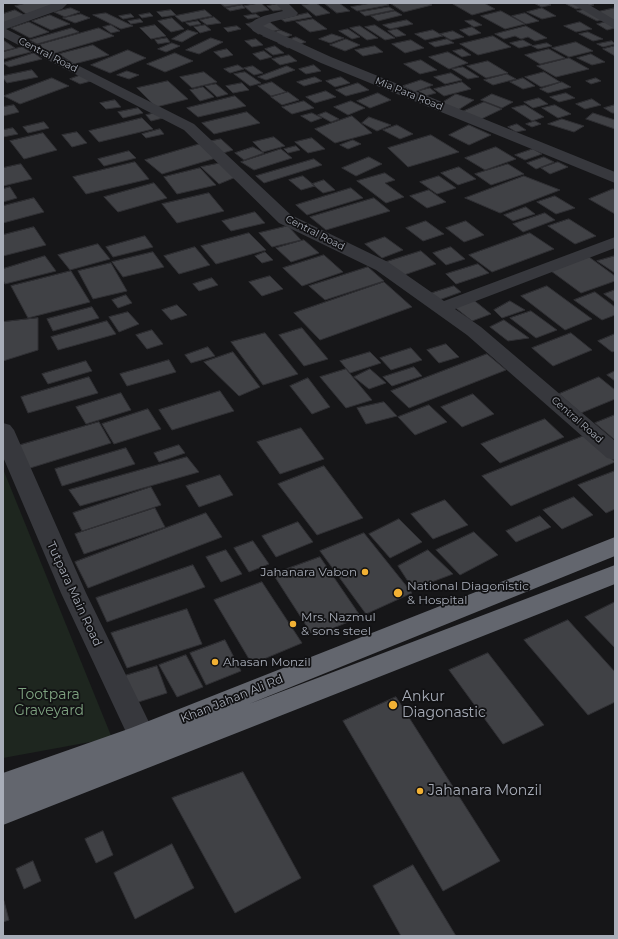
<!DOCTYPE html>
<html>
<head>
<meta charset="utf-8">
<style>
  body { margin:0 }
  #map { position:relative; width:618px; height:939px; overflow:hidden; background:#161618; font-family:Montserrat,sans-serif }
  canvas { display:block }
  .frame { position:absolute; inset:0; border:4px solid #a8adb8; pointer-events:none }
</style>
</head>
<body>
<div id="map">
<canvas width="618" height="939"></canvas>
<div class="frame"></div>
</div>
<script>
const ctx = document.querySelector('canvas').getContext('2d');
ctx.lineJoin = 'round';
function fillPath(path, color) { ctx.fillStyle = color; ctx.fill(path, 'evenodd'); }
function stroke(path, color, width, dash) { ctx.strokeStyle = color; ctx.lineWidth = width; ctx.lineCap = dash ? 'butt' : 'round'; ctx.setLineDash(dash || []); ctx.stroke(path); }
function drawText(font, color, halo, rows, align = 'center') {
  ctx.font = font + ' Montserrat,sans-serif'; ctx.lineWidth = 3.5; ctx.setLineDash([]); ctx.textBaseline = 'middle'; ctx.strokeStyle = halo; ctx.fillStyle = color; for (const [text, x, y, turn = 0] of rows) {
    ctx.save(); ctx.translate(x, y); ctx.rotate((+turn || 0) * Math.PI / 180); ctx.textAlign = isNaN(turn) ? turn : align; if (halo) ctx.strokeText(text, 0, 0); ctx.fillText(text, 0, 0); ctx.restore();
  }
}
fillPath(new Path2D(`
  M 3,469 L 112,738 L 3,758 Z`), '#1e261f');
const building = new Path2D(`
  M 27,3 L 52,3 L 57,6 L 26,14 L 15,6 Z
  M 220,3 L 249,3 L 225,7 Z
  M 261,3 L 269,10 L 252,13 L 244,6 Z
  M 281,3 L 288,9 L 273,11 L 267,6 Z
  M 316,3 L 330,13 L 316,16 L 302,5 Z
  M 324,3 L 339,3 L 350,11 L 337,13 Z
  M 372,3 L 385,3 L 389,5 L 357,11 L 351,7 Z
  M 390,3 L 428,3 L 432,5 L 404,12 Z
  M 484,3 L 495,9 L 472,15 L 453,4 Z
  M 534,3 L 547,3 L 551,5 L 542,7 Z
  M 570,3 L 590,3 L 594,5 L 576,9 L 566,4 Z
  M 242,5 L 245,8 L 230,11 L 226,8 Z
  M 389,7 L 394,10 L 365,16 L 360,12 Z
  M 71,8 L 80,12 L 65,17 L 54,12 Z
  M 542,8 L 556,16 L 542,19 L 527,12 Z
  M 615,8 L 615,21 L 597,12 Z
  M 586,9 L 606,19 L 597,21 L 577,11 Z
  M 15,10 L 26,16 L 3,23 L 3,14 Z
  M 171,10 L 176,15 L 162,17 L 157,12 Z
  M 205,10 L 212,16 L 182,22 L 175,16 Z
  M 395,11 L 402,15 L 378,21 L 371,16 Z
  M 501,11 L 525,24 L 505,29 L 481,16 Z
  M 106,13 L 133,26 L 121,29 L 93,15 Z
  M 150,13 L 153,16 L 142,18 L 139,15 Z
  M 308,13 L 312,17 L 285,22 L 281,19 Z
  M 525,13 L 539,21 L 526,24 L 512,16 Z
  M 81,14 L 90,18 L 75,23 L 63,18 Z
  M 131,14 L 134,17 L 123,19 L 119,16 Z
  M 256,14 L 260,17 L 248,19 L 244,16 Z
  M 50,15 L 70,24 L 51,30 L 32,21 Z
  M 214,17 L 221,23 L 207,25 L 200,20 Z
  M 172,18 L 184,29 L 171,32 L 158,21 Z
  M 140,19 L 143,22 L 131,24 L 128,21 Z
  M 313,19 L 327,29 L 310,32 L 296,22 Z
  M 267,20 L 280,30 L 258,34 L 246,24 Z
  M 407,20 L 413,24 L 390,29 L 383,25 Z
  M 473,20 L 482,25 L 474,27 L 465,21 Z
  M 198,21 L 201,24 L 190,26 L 186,23 Z
  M 610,21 L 615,23 L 615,28 L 607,30 L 597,24 Z
  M 29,22 L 49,32 L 30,38 L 11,28 Z
  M 580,22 L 592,29 L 576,32 L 564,26 Z
  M 111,25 L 120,31 L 111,33 L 103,27 Z
  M 155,25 L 166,36 L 151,39 L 140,28 Z
  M 205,25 L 211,30 L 200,33 L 194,27 Z
  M 375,25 L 395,38 L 385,40 L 365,27 Z
  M 237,26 L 241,29 L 228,32 L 224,28 Z
  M 360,26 L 378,38 L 367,40 L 350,28 Z
  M 526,26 L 547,38 L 535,41 L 528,37 L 521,39 L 515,36 L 504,39 L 495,34 Z
  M 472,27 L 481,33 L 469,36 L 460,30 Z
  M 72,28 L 79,32 L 37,44 L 30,40 Z
  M 99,28 L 114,36 L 52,54 L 38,45 Z
  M 348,29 L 360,37 L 352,39 L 339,31 Z
  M 397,29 L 406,35 L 396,37 L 388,31 Z
  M 188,30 L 198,33 L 182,42 L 172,39 Z
  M 280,30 L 292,35 L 275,41 L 263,36 Z
  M 433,30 L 443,36 L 425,40 L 415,34 Z
  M 453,31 L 464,37 L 451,40 L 440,34 Z
  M 588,32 L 603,39 L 593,41 L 579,34 Z
  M 332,34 L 344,38 L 330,43 L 319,39 Z
  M 493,36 L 511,47 L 478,55 L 460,44 Z
  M 296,37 L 306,42 L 288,48 L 278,43 Z
  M 167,38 L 170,42 L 158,44 L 155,40 Z
  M 211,38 L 223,42 L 199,54 L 186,50 Z
  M 256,39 L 263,45 L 252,47 L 245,41 Z
  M 346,39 L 360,45 L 345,51 L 330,45 Z
  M 447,39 L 454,43 L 435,47 L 429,43 Z
  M 3,40 L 15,48 L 3,51 Z
  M 411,40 L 424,48 L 405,53 L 392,44 Z
  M 523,40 L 532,45 L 519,48 L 510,43 Z
  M 612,41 L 615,44 L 603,47 L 597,44 Z
  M 576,42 L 593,51 L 569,57 L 552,48 Z
  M 172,43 L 180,46 L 166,52 L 158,49 Z
  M 547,43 L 552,46 L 538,49 L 532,46 Z
  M 93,45 L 109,55 L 74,64 L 59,54 Z
  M 275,46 L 284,53 L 273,55 L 265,49 Z
  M 375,46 L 383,52 L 363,56 L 355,50 Z
  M 615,46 L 615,56 L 603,49 Z
  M 22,47 L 31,52 L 3,59 L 3,52 Z
  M 227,49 L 233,55 L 221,58 L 214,52 Z
  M 462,49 L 471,55 L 462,57 L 453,51 Z
  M 549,49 L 565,58 L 540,64 L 525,55 Z
  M 128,50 L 146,58 L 110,73 L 91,65 Z
  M 264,51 L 272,57 L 260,60 L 253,54 Z
  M 448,52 L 468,63 L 449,69 L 429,57 Z
  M 34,53 L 42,59 L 9,67 L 3,63 Z
  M 175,53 L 193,61 L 165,72 L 147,64 Z
  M 591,54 L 605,62 L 592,65 L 577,58 Z
  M 289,55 L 297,61 L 280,65 L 272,59 Z
  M 569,58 L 589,69 L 556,77 L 537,66 Z
  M 421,60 L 437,70 L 420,74 L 404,64 Z
  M 488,61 L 508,73 L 486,78 L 467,66 Z
  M 238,65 L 244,69 L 230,73 L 224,69 Z
  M 314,65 L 321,71 L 306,74 L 299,69 Z
  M 253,66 L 263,73 L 254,75 L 244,68 Z
  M 287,66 L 295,70 L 266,80 L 258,77 Z
  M 463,67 L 479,77 L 468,79 L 452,69 Z
  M 32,70 L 38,77 L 7,83 L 3,78 L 3,76 Z
  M 127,71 L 139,75 L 129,79 L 117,75 Z
  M 204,72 L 217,82 L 192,88 L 180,77 Z
  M 245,72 L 261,83 L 250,86 L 234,74 Z
  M 544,72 L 560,82 L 541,87 L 525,77 Z
  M 451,73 L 462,80 L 445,84 L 434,77 Z
  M 507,74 L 516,79 L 493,85 L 484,80 Z
  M 81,75 L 91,81 L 80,84 L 70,79 Z
  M 315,77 L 322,81 L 304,86 L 297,82 Z
  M 341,77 L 350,83 L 335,87 L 326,81 Z
  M 52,78 L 69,86 L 20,104 L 4,96 Z
  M 523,78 L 535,86 L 523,89 L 510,82 Z
  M 596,78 L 601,81 L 591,84 L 586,81 Z
  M 421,80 L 433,85 L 414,92 L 403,86 Z
  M 168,81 L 188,99 L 156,107 L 137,88 Z
  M 272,82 L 286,92 L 271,96 L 258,86 Z
  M 462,82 L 471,89 L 444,96 L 434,89 Z
  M 562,82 L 571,87 L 548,93 L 540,89 Z
  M 242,83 L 249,90 L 233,93 L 226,86 Z
  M 358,83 L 369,90 L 346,96 L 336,90 Z
  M 216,84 L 228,94 L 217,97 L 205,86 Z
  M 203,87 L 214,97 L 200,101 L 190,90 Z
  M 430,88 L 436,93 L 425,96 L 419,91 Z
  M 326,91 L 336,97 L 315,103 L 306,97 Z
  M 288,92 L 299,100 L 282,105 L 271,97 Z
  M 378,93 L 391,100 L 370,108 L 357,101 Z
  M 566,93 L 575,98 L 559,102 L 550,97 Z
  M 456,94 L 474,100 L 458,110 L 440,104 Z
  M 492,94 L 513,102 L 502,108 L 481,100 Z
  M 235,96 L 246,106 L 198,117 L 187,108 Z
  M 539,98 L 548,104 L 533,108 L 524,102 Z
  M 592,99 L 601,105 L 585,109 L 576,104 Z
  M 115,100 L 121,107 L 106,109 L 100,103 Z
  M 304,101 L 314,108 L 292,114 L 282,107 Z
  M 351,101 L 365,108 L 348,115 L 334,107 Z
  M 484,102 L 502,109 L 473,123 L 455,115 Z
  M 14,105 L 19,112 L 3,116 L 3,107 Z
  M 525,105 L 544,117 L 532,121 L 512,108 Z
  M 555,105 L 571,114 L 558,118 L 542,108 Z
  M 615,105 L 615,113 L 612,113 L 604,108 Z
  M 138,108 L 143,113 L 123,118 L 118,112 Z
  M 165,111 L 171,116 L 151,121 L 146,115 Z
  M 247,112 L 260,123 L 214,134 L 202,123 Z
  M 326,112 L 339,119 L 331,122 L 318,115 Z
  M 312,113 L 322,118 L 311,122 L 301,116 Z
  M 593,113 L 615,120 L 615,129 L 586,119 Z
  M 352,116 L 372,133 L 335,143 L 315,129 Z
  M 369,117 L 391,125 L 377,131 L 362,123 Z
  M 142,118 L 153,129 L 99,142 L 89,131 Z
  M 562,119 L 584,126 L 574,132 L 548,124 Z
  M 535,121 L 541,124 L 532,127 L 526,124 Z
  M 44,122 L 49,128 L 28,133 L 23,127 Z
  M 517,124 L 526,130 L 516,132 L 508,127 Z
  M 397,125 L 413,134 L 400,139 L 383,130 Z
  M 469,125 L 491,135 L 469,145 L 449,135 Z
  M 13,128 L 18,134 L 3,137 L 3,130 Z
  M 160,129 L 164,134 L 146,138 L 142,134 Z
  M 77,132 L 87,143 L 72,147 L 62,135 Z
  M 43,133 L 57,150 L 24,159 L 10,141 Z
  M 431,135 L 459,152 L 408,167 L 388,148 Z
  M 274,137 L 285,146 L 263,152 L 253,142 Z
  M 312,138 L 325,149 L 308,153 L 295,142 Z
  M 221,139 L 233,150 L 220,154 L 207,142 Z
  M 353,140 L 361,144 L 348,149 L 340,145 Z
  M 200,144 L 216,158 L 162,174 L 145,160 Z
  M 296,146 L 300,150 L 288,153 L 284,149 Z
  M 253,147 L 264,153 L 244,160 L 235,153 Z
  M 496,147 L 516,159 L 485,170 L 465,158 Z
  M 281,149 L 292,158 L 254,170 L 241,162 Z
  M 533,149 L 542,154 L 525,160 L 515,155 Z
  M 129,151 L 136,158 L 104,166 L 98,159 Z
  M 369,157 L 382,164 L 356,176 L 342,168 Z
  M 544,157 L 554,162 L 536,169 L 527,163 Z
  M 314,159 L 322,165 L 264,183 L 256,176 Z
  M 135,162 L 149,179 L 86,194 L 73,177 Z
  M 558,162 L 568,167 L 550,174 L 541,168 Z
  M 221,163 L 236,177 L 219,184 L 201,167 Z
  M 21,164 L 32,179 L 3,186 L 3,168 Z
  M 508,164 L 524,174 L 491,185 L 475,174 Z
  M 459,167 L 476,179 L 458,185 L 441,173 Z
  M 200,168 L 216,185 L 177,194 L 164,177 Z
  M 385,173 L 395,180 L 385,183 L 404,197 L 386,203 L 357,181 Z
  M 303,176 L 315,186 L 301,190 L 289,180 Z
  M 439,176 L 456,188 L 437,194 L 420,182 Z
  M 524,176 L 560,190 L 500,213 L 465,198 Z
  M 324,180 L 335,190 L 323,193 L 312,184 Z
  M 154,183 L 167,198 L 118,212 L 104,197 Z
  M 10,187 L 17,198 L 3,202 L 3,189 Z
  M 351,188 L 363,198 L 307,215 L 296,205 Z
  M 613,189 L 615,190 L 615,214 L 589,199 Z
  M 429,190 L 446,202 L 427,208 L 410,196 Z
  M 209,193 L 224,211 L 177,223 L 162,204 Z
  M 555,196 L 575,208 L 556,214 L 537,202 Z
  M 34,198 L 44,212 L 3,223 L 3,206 Z
  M 374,198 L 390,211 L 326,230 L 310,217 Z
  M 526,207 L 535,214 L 513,221 L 504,215 Z
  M 255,212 L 265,223 L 231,231 L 222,221 Z
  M 545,213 L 555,220 L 523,232 L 513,224 Z
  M 569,219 L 596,236 L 575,244 L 548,226 Z
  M 426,221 L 444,234 L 423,241 L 406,228 Z
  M 466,221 L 484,235 L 464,242 L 446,228 Z
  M 288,226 L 301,240 L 272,247 L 259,233 Z
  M 34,227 L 46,245 L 3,256 L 3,235 Z
  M 249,233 L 266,250 L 216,264 L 201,246 Z
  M 530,233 L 554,249 L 492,272 L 469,255 Z
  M 145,236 L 153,247 L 113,257 L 106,247 Z
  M 385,237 L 403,250 L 382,258 L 365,244 Z
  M 304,240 L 319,253 L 291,262 L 276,248 Z
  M 98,244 L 110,259 L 70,270 L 58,255 Z
  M 195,247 L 210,265 L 179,274 L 164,256 Z
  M 451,247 L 465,259 L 446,265 L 433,253 Z
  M 421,251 L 436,264 L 401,276 L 386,262 Z
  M 153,252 L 164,267 L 123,277 L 112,262 Z
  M 265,252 L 273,260 L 262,263 L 255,256 Z
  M 324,255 L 343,272 L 302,286 L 283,268 Z
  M 45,256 L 56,271 L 5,284 L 3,280 L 3,269 Z
  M 615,256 L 615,273 L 597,261 Z
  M 589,257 L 615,276 L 615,281 L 581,293 L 551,271 Z
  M 111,263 L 127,291 L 93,299 L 78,271 Z
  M 478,264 L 489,273 L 456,284 L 446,274 Z
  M 368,267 L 384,281 L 325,300 L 309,286 Z
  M 71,271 L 90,302 L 28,318 L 11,286 Z
  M 270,276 L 283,289 L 262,296 L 249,282 Z
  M 212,278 L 218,285 L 199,291 L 193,284 Z
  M 384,282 L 412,307 L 320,340 L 294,313 Z
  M 454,286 L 461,292 L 439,300 L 432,293 Z
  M 547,286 L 592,319 L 565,330 L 521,296 Z
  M 615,290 L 615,302 L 604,294 Z
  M 595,292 L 615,307 L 615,315 L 602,320 L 574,300 Z
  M 126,295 L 132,303 L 118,308 L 112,300 Z
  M 471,298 L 491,314 L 472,321 L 452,305 Z
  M 510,301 L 525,310 L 502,318 L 494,310 Z
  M 177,305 L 187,315 L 171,320 L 162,310 Z
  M 92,307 L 99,318 L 53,331 L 47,319 Z
  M 531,311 L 557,330 L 536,338 L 510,318 Z
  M 128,312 L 139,324 L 119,332 L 109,317 Z
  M 38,318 L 38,350 L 3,361 L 3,322 Z
  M 504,320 L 529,338 L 508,341 L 490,327 Z
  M 107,321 L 116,334 L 58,350 L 51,337 Z
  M 302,328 L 328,359 L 304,366 L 279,335 Z
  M 152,330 L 163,344 L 147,349 L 136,335 Z
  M 265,333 L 298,374 L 263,385 L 231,342 Z
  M 571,333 L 592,350 L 553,366 L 532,348 Z
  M 615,334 L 615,351 L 612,352 L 598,341 Z
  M 446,344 L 459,357 L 439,363 L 427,350 Z
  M 208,347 L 215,356 L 191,363 L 185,355 Z
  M 411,348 L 422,360 L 391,370 L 380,358 Z
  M 233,352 L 260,387 L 239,396 L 204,362 Z
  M 370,352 L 381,363 L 350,373 L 340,361 Z
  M 487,354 L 506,370 L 409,408 L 391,391 Z
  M 169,360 L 176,372 L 127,386 L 120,374 Z
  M 86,361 L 92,371 L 48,384 L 42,374 Z
  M 414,367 L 422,376 L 392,386 L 383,377 Z
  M 346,369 L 372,400 L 346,408 L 320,377 Z
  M 370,369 L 386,383 L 369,389 L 354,377 Z
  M 615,371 L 615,381 L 607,375 Z
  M 89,377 L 98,393 L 28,413 L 21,397 Z
  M 599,377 L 615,390 L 615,399 L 581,413 L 559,394 Z
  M 308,378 L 330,407 L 312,414 L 290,386 Z
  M 220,391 L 234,411 L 172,430 L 159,410 Z
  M 121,393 L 131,410 L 86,424 L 76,407 Z
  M 473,394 L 494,414 L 462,427 L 441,407 Z
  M 384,402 L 397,416 L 366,424 L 357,408 Z
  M 429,405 L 447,422 L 415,435 L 398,417 Z
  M 148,409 L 161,429 L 114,444 L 102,424 Z
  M 615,415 L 615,440 L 595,423 Z
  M 545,419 L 564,437 L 500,463 L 481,444 Z
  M 99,422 L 111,443 L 27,469 L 17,446 Z
  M 301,428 L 324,459 L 280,474 L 257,442 Z
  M 586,435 L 615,462 L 511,506 L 482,476 Z
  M 179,445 L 185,453 L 159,462 L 154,453 Z
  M 126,448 L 135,464 L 62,486 L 55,469 Z
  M 187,457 L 199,472 L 80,506 L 69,490 Z
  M 324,466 L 363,518 L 317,535 L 278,484 Z
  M 615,471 L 615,509 L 606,513 L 578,485 Z
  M 220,475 L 233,495 L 199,507 L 186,486 Z
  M 151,487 L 161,505 L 82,531 L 73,513 Z
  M 574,497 L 593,515 L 562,529 L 543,510 Z
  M 445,500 L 468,525 L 433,539 L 411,514 Z
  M 155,508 L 165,527 L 84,554 L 75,534 Z
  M 206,513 L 222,537 L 88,588 L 75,562 Z
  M 540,516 L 551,527 L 516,542 L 506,531 Z
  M 399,519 L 422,542 L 390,558 L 369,534 Z
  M 298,522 L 313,542 L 276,557 L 262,536 Z
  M 474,532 L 498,555 L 460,575 L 436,550 Z
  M 364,533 L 412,593 L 366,614 L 320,551 Z
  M 253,541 L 269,564 L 249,572 L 234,548 Z
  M 226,550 L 242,574 L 221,582 L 206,557 Z
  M 428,550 L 453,574 L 413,589 L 398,566 Z
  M 320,557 L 361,617 L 313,636 L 273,574 Z
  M 193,565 L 205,587 L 107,622 L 96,598 Z
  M 262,582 L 302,643 L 252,664 L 214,600 Z
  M 615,602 L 615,648 L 585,617 Z
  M 187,609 L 202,644 L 127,668 L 111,633 Z
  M 568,620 L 615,672 L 615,702 L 588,715 L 524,640 Z
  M 225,640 L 241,671 L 206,685 L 190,653 Z
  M 488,653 L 544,725 L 503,744 L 449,670 Z
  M 186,655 L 203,687 L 177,697 L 159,665 Z
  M 157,666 L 167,693 L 132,704 L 121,677 Z
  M 396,697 L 500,861 L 443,891 L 343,721 Z
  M 243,772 L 301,878 L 235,913 L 172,798 Z
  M 103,831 L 113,855 L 96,863 L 85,839 Z
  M 172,844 L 194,888 L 135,919 L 114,873 Z
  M 33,861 L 41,881 L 24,889 L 16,869 Z
  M 413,865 L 456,936 L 401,936 L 373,886 Z
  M 4,901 L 9,920 L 3,922 L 3,902 Z`);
fillPath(building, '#404145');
stroke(building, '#303034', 1);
fillPath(new Path2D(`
  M 54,3 L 68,3 L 62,9 L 6,29 L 194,124 L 291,215 L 388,262 L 444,301 L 615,237 L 615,248 L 455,309 L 481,327 L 615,441 L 615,460 L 607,458 L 467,335 L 376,270 L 279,223 L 184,130 L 3,37 L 3,22 Z
  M 275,3 L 288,3 L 298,13 L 296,16 L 271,22 L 263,26 L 331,57 L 615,172 L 615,183 L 321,63 L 253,31 L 249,25 C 256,16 272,14 283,11 Z
  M 571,3 L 586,3 L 615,20 L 615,29 Z
  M 3,423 L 10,425 L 14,430 L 86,593 L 164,753 L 160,762 L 150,765 L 140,762 L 61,593 L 9,471 L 3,457 Z`), '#37383d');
fillPath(new Path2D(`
  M 615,537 L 615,556 L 249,704 L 615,565 L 615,584 L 3,825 L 3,773 L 131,728 Z`), '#63666e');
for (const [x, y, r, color] of [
  [365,572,4,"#f2b134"],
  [398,593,5,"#f2b134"],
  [293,624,4,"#f2b134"],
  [215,662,4,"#f2b134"],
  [393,705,5,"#f2b134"],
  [420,791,4,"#f2b134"]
]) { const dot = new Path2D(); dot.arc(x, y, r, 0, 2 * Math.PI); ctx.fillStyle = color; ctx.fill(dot); stroke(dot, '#111113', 1.5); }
drawText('10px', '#a8adb8', '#111113', [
  ["Central Road",48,55,27],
  ["Mia Para Road",409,94,22],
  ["Central Road",315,233,27],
  ["Central Road",577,420,41]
]);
drawText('12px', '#a8adb8', '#111113', [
  ["Jahanara Vabon",357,572,"right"],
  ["National Diagonistic",407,586],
  ["& Hospital",407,600],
  ["Mrs. Nazmul",301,617],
  ["& sons steel",301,631],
  ["Ahasan Monzil",223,662]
], 'left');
drawText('12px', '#a8adb8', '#111113', [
  ["Tutpara Main Road",74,594,65],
  ["Khan Jahan Ali Rd",232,699,-22]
]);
drawText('14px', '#7fa381', '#111113', [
  ["Tootpara",49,695],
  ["Graveyard",49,711]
]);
drawText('14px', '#a8adb8', '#111113', [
  ["Ankur",402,697],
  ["Diagonastic",402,713],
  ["Jahanara Monzil",428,791]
], 'left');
</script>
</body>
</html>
